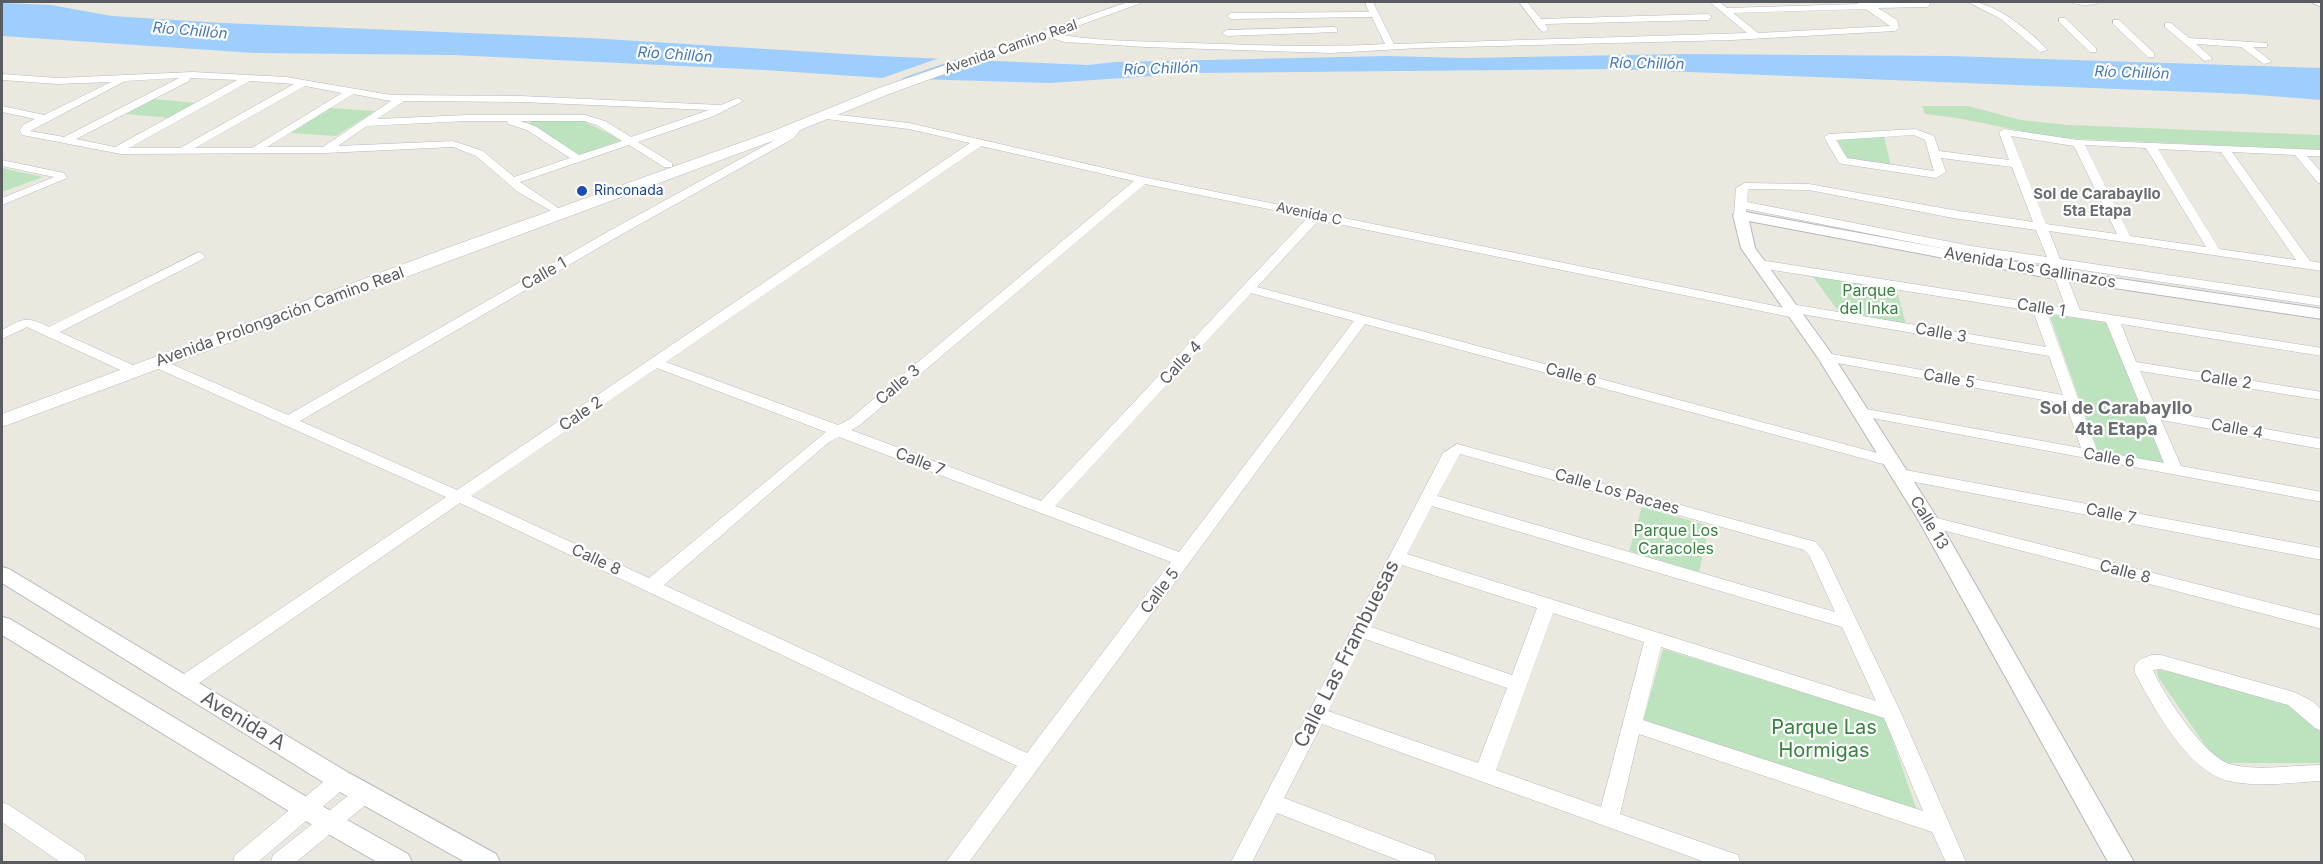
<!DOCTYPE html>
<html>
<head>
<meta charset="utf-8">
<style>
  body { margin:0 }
  #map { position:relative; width:2323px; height:864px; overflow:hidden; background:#ebe9df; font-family:Inter,sans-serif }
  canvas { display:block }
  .frame { position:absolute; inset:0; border:3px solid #585b60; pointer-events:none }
</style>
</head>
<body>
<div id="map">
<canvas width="2323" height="864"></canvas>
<div class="frame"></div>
</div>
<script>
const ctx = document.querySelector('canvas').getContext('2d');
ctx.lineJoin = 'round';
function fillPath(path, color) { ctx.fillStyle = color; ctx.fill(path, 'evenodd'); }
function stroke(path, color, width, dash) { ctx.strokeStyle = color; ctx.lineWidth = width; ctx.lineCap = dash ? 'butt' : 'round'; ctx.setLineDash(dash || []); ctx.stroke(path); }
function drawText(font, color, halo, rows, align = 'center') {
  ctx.font = font + ' Inter,sans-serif'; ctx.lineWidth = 4.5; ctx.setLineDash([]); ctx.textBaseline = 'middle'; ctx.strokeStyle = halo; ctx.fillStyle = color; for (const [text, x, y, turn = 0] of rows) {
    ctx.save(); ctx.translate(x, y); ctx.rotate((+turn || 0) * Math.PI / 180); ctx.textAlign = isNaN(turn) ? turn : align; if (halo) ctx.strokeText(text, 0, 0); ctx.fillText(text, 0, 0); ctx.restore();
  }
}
fillPath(new Path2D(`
  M 154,99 L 197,103 L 169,118 L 126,114 Z
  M 1922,106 L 1968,106 L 2021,120 L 2068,125 L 2321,135 L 2321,150 L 2062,138 C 2015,132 1971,118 1925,114 Z
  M 330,108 L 375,111 L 336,136 L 290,133 Z
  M 532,121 L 583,121 L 622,140 L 580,155 L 529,124 Z
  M 1884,136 L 1891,166 L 1848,159 L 1836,138 Z
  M 2,168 L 43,177 L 2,192 Z
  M 1811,274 L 1896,288 L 1906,324 L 1839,312 Z
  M 2049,314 L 2107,323 L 2166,465 L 2098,452 Z
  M 1642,507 L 1709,526 L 1699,572 L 1629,551 Z
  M 1663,649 L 1885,718 L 1917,811 L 1643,721 Z
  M 2157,670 L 2167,671 L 2288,704 L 2303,712 L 2321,733 L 2321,763 L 2224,763 L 2209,751 L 2158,677 Z`), '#bce3be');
fillPath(new Path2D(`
  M 2,3 L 51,5 L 112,16 L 223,23 L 590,38 L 879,56 L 1088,65 L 1115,62 L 1387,56 L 1465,58 L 1682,54 L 1951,56 L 2321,68 L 2322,100 L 2244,94 L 1613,69 L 1196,73 L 1050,83 L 883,78 L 764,70 L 453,55 L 254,53 L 2,36 Z`), '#9ecefd');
fillPath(new Path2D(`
  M 945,56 L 963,57 L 894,81 L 874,81 Z`), '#ebe9df');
const minor = new Path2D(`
  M 1365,2 L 1373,2 L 1394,44 L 1747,33 L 1710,2 L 1719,2 L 1727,8 L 1858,4 L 1857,2 L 1869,3 L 1927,2 L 1931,4 L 1927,7 L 1878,8 L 1897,20 L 1899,28 L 1895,31 L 1732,40 L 1419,48 L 1331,53 L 1145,47 L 1065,42 L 1040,35 L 1045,32 C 1093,42 1143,41 1192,43 C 1256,45 1320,48 1385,44 L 1372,17 L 1231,19 L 1227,16 L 1231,13 L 1369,12 ZM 1866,9 L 1890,26 L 1758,33 L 1733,13 Z
  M 1519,2 L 1527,2 L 1541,19 L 1708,14 L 1712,17 L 1708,20 L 1545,24 L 1548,29 L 1544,32 L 1541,31 Z
  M 1968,2 C 1993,0 2031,32 2048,50 L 2040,52 L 2001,19 Z
  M 2071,2 L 2100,2 C 2094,6 2077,6 2071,2 Z
  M 2310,2 L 2322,2 L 2322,7 Z
  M 2059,18 L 2065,18 L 2096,48 L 2096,52 L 2090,52 L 2059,22 Z
  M 2113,20 L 2119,20 L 2154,53 L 2154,57 L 2148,57 L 2113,24 Z
  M 2165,23 L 2171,23 L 2189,38 L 2267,43 L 2267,47 L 2253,47 L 2272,62 L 2264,64 L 2241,47 L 2196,44 L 2213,59 L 2205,61 L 2165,27 Z
  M 1334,27 L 1337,28 L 1337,32 L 1227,36 L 1222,33 L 1227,30 Z
  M 193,72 L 286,77 L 391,95 L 521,96 L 721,105 L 738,98 L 743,101 L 714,116 L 638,142 L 672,163 L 672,167 L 664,167 L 629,145 L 520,182 L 557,207 L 557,211 L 553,212 L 518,192 L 476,156 L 453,147 L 325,153 L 121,154 L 22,135 L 20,130 L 23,125 L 35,119 L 2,112 L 2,106 L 44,115 L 111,82 L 57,84 L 2,80 L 2,74 L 57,78 ZM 179,78 L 64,137 L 30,131 L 125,81 ZM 190,78 L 237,80 L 115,147 L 76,139 L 189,81 ZM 250,81 L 294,84 L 180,148 L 129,148 ZM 305,86 L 342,93 L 252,148 L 195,148 ZM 353,94 L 391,101 L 323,147 L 267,147 ZM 404,101 L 521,102 L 709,110 L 631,137 L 605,121 L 585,115 L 467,115 L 377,119 ZM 467,121 L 507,121 L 508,124 L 527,130 L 570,158 L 514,177 L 483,151 L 453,141 L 338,146 L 367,126 ZM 520,121 L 584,121 L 597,125 L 622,141 L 579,155 L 535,126 Z
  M 822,113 L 909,123 L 1143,177 L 1785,308 L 1791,304 L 2046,347 L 2033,311 L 1760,268 L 1754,264 L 1760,260 L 2066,308 L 2050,265 L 1971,254 L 1746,209 L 1746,215 L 1740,219 L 1734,215 L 1736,188 L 1745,183 L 1809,184 L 1953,210 L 2033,222 L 2012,167 L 1941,158 L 1946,172 L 1936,178 L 1843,164 L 1839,163 L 1824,137 L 1829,134 L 1915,129 L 1934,136 L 1939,151 L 2009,160 L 1999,132 L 2004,129 L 2078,140 L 2322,150 L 2322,156 L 2307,156 L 2322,173 L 2322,184 L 2318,183 L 2295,155 L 2232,152 L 2310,261 L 2322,263 L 2322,271 L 2049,231 L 2060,259 L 2322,298 L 2322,306 L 2063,267 L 2080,310 L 2322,348 L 2322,356 L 2121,324 L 2136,362 L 2322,392 L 2322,400 L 2140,371 L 2157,410 L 2322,439 L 2322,449 L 2161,420 L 2181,466 L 2322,492 L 2322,502 L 1856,415 L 1854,412 L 1861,408 L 2081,448 L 2066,404 L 1826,361 L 1819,357 L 1826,353 L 2063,395 L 2049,356 L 1801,314 L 1795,318 L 1319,220 L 1257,287 L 1896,458 L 1899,461 L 1891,466 L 1365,324 L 969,862 L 946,862 L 1017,766 L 460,503 L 189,690 L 182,692 L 175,690 L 173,685 L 175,680 L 446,497 L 152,366 L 150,363 L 152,360 L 162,360 L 288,415 L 609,231 L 786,134 L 794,124 L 802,124 L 803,126 L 794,138 L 617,237 L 300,421 L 457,490 L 970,143 L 909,129 L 818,118 L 818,114 ZM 1914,135 L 1925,140 L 1934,171 L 1847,158 L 1836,140 ZM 2011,136 L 2074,146 L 2117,234 L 2046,224 ZM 2085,145 L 2146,148 L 2206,247 L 2130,236 ZM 981,146 L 1134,181 L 850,419 L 838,425 L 666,362 ZM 2158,149 L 2221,152 L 2296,260 L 2219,249 ZM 1145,184 L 1308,217 L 1041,501 L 851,430 L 860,425 ZM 1748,189 L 1809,190 L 1953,218 L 2036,230 L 2047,257 L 1971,246 L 1747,202 ZM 1251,293 L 1354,321 L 1179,552 L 1055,506 ZM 2047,313 L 2106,322 L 2164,463 L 2097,451 ZM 657,368 L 826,432 L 649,578 L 471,496 ZM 839,437 L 1171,562 L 1027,753 L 664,585 L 829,442 Z
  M 2,160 L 64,173 L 67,178 L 2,205 L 2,198 L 54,177 L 2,166 Z
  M 199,252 L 205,256 L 203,259 L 60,332 L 139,368 L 141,371 L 139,374 L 129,374 L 27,327 L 2,339 L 2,330 C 24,318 26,316 49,327 Z
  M 1457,444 L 1816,542 L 1824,552 L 1901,713 L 1966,862 L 1946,862 L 1932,832 L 1639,734 L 1620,814 L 1738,855 L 1740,862 L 1705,862 L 1322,724 L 1284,798 L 1434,855 L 1436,862 L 1403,862 L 1277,813 L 1252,862 L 1231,862 L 1443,453 ZM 1460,454 L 1804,550 L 1809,555 L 1835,612 L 1437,496 ZM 1432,506 L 1842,627 L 1876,701 L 1407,554 ZM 1402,565 L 1537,608 L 1512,675 L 1371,627 ZM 1553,613 L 1644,642 L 1601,807 L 1496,770 ZM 1365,639 L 1507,688 L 1478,763 L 1328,711 ZM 1661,647 L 1884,718 L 1923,811 L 1643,720 Z
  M 1900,469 L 2322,548 L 2322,560 L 1894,478 L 1892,474 Z
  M 1929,516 L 2322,616 L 2322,629 L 1923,525 L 1921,521 L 1923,517 Z
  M 2152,655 L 2161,655 L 2294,692 L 2312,701 L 2322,710 L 2322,731 L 2315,728 L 2288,705 L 2161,669 L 2153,670 C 2164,695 2205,759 2233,765 C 2261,771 2293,765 2322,765 L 2322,781 C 2292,782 2259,788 2229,781 C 2188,772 2154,708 2135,673 C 2133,661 2142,658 2152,655 Z
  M 340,772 L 347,774 L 350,780 L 347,786 L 258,862 L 233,862 L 235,855 L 333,774 Z
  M 366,784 L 373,787 L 376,793 L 373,799 L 296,862 L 271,862 L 273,855 L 359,787 Z
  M 2,802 L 9,805 L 84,855 L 86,862 L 60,862 L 2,822 Z`);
const tertiary = new Path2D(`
  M 1740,211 L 2060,270 L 2322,309 L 2322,319 L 2060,280 L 1749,221 L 1755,248 L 1834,357 L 1939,521 L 2134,862 L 2108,862 L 1919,521 L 1818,358 L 1741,248 L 1733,215 Z
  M 2,567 L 9,569 L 349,773 L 496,854 L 500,862 L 465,862 L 331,787 L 2,583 Z
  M 2,617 L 10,619 L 315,802 L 408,854 L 412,862 L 377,862 L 297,816 L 2,635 Z`);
const secondary = new Path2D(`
  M 1128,2 L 1144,2 L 889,94 L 783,137 L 2,427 L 2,414 L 444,249 L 773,131 L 879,88 Z`);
stroke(minor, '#b5b7bc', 1);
stroke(tertiary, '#b5b7bc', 2);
stroke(secondary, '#b5b8be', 1);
fillPath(minor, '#fff');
fillPath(tertiary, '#fff');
fillPath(secondary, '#fff');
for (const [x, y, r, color] of [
  [582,191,6,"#1a4fb4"]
]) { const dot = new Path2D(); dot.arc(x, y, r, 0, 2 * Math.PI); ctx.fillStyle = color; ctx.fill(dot); stroke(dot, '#fff', 2); }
drawText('14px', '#585b60', '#fff', [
  ["Avenida Camino Real",1011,47,-19],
  ["Avenida C",1309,214,12]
]);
drawText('14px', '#164399', '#fff', [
  ["Rinconada",594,191]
], 'left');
drawText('italic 15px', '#4278be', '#fff', [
  ["Río Chillón",190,31,5],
  ["Río Chillón",675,55,4],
  ["Río Chillón",1647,64,1],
  ["Río Chillón",1161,69,-2],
  ["Río Chillón",2132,73,2]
]);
drawText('bold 15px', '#696d72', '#fff', [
  ["Sol de Carabayllo",2097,194],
  ["5ta Etapa",2097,211]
]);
drawText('16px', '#585b60', '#fff', [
  ["Avenida Los Gallinazos",2030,268,10],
  ["Calle 1",544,274,-30],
  ["Calle 1",2041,308,9],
  ["Avenida Prolongación Camino Real",280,317,-20],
  ["Calle 3",1941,333,10],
  ["Calle 4",1181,363,-47],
  ["Calle 6",1571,375,15],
  ["Calle 5",1949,379,10],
  ["Calle 2",2226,380,9],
  ["Calle 3",898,385,-40],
  ["Cale 2",581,414,-34],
  ["Calle 4",2237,429,10],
  ["Calle 6",2109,458,10],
  ["Calle 7",920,462,21],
  ["Calle Los Pacaes",1617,492,16],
  ["Calle 7",2111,514,11],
  ["Calle 13",1929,523,59],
  ["Calle 8",596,560,25],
  ["Calle 8",2125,572,15],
  ["Calle 5",1160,591,-53]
]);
drawText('16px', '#36823e', '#fff', [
  ["Parque",1869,291],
  ["del Inka",1869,309],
  ["Parque Los",1676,531],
  ["Caracoles",1676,549]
]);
drawText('bold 18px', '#696d72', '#fff', [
  ["Sol de Carabayllo",2116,409],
  ["4ta Etapa",2116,430]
]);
drawText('20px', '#585b60', '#fff', [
  ["Calle Las Frambuesas",1347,654,-63],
  ["Avenida A",243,721,31]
]);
drawText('20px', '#36823e', '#fff', [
  ["Parque Las",1824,728],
  ["Hormigas",1824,751]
]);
</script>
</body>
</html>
